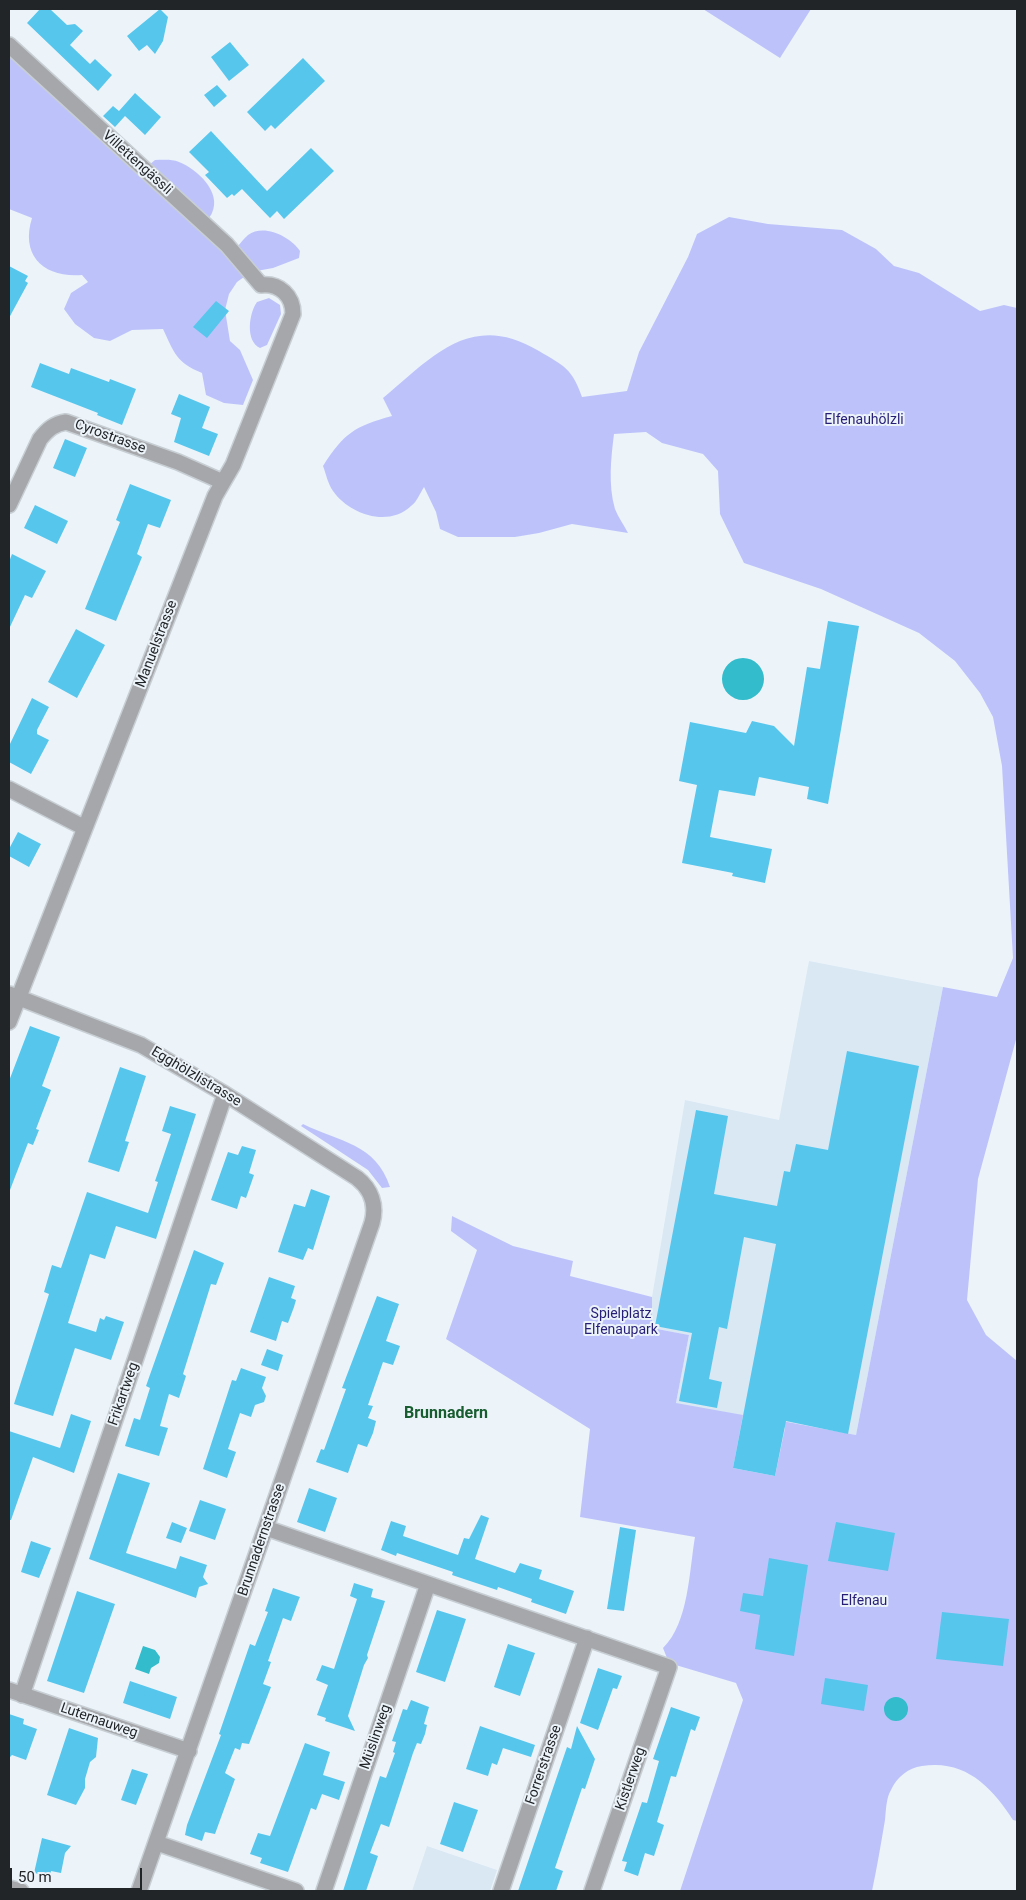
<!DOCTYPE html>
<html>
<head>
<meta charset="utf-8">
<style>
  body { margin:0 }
  #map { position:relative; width:1026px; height:1900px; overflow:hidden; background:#ecf4fa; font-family:Roboto,sans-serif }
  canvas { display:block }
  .frame { position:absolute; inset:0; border:10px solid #222528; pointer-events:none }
  .scale { position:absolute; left:10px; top:1868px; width:132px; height:22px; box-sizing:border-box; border:2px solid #222528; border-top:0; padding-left:6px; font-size:15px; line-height:18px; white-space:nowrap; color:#222528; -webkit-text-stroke:4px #ecf4fa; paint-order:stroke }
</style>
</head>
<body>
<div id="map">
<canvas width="1026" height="1900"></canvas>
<div class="frame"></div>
<div class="scale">50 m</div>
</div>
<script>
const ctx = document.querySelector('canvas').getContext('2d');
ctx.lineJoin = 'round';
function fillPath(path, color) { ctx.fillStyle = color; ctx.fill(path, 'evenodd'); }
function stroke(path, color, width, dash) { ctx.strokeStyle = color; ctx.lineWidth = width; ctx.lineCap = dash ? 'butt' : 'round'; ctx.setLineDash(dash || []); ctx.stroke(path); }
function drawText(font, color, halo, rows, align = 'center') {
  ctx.font = font + ' Roboto,sans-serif'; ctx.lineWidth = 4; ctx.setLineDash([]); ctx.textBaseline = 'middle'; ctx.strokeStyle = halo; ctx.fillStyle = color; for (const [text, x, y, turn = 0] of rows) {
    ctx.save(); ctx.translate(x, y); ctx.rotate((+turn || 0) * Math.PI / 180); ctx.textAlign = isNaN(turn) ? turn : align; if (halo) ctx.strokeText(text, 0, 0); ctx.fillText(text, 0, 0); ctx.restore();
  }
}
fillPath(new Path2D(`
  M 809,961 L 943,987 L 856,1435 L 777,1420 L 785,1427 L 775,1476 L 733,1468 L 676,1403 L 689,1335 L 652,1328 L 652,1297 L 685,1100 L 779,1120 Z
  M 427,1846 L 497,1870 L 490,1891 L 412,1891 Z`), '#dae8f4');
fillPath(new Path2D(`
  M 703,9 L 811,9 L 780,58 Z
  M 9,49 L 143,170 L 155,160 C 163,160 172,159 179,162 C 197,169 222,192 212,213 C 210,218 205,221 201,224 L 232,253 C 237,248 242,240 248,235 C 264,223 291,237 300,251 L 299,258 L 273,268 L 251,272 L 237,282 L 229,294 L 225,310 L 230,341 L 240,350 L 253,380 L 243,405 L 224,403 L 206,395 L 202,373 C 177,363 174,353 163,329 L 132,330 L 110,341 L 94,338 L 75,324 L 64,309 L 71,293 L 88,282 L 82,275 C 44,278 20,256 32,218 L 9,209 Z
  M 729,217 L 768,224 L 842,230 L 876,249 L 894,266 L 919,273 L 980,311 L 1004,305 L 1017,308 L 1017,1036 L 978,1179 L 967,1300 L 986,1335 L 1017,1361 L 1017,1821 L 1013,1820 C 992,1787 965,1759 922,1766 C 908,1768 897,1777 891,1790 C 886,1798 886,1811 885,1820 C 881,1844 877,1867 872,1891 L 680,1891 L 743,1700 L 736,1683 L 669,1663 L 663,1648 C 689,1622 689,1571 695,1537 L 580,1517 L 590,1429 L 446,1339 L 477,1250 L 451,1231 L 452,1216 L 513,1246 L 573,1261 L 570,1276 L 652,1297 L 652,1328 L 689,1335 L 676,1403 L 743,1415 L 733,1468 L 775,1476 L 785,1428 L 777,1420 L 856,1435 L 943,987 L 997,997 L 1013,958 L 1002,766 L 993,717 L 980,693 L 955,661 L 919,633 L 821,589 L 744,563 L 720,514 L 718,471 L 703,454 L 662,443 L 646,432 L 614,434 C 611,458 608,485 615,509 C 618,517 624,525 628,533 L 572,524 L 539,533 L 515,537 L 458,537 L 440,529 L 436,512 L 424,487 C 420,493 417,502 411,506 C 388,528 349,514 333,491 C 328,484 326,474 323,466 C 344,433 355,426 392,416 L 383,398 C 432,357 471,310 539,351 C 564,366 572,368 582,397 L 627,391 L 639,352 L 688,257 L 697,234 Z
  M 269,298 L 280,305 L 281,314 L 267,345 L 260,348 C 245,341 249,313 257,302 Z
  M 303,1124 C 339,1142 376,1143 390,1187 L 382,1188 L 368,1170 L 301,1126 Z`), '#bdc3fa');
fillPath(new Path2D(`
  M722 679a21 21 0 1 1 42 0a21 21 0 1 1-42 0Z
  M 143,1646 L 155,1650 L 160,1657 L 159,1663 L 151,1668 L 149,1674 L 135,1669 Z
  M884 1709a12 12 0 1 1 24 0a12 12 0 1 1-24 0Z`), '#33bccb');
fillPath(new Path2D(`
  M 40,9 L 50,9 L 67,25 L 75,24 L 83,31 L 70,45 L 90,64 L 95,59 L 112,75 L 98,91 L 27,23 Z
  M 160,9 L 168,17 L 163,41 L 155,54 L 147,45 L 139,51 L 127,36 Z
  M 230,42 L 249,65 L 229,81 L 211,57 Z
  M 303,58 L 325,81 L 275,129 L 271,125 L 265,131 L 247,112 Z
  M 217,85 L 227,96 L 214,107 L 204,95 Z
  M 135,93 L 161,117 L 145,135 L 125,116 L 115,127 L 103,116 L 113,106 L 119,111 Z
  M 211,131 L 267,191 L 311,148 L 334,171 L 284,219 L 277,211 L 270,218 L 242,189 L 234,196 L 232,194 L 227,198 L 205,175 L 209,172 L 189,152 Z
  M 9,266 L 28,276 L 25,281 L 28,283 L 9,318 Z
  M 216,301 L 229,311 L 207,338 L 193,327 Z
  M 40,363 L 69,374 L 71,368 L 109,382 L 110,379 L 136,389 L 122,425 L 97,415 L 98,413 L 31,387 Z
  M 179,394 L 210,407 L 202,428 L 218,434 L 209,456 L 174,442 L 181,418 L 171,414 Z
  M 65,439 L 87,448 L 75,477 L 53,468 Z
  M 130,484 L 171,500 L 160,528 L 148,524 L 137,554 L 142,557 L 116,621 L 85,609 L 120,522 L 116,520 Z
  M 35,505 L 68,521 L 57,544 L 24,528 Z
  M 12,554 L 46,571 L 32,598 L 25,595 L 9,629 L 9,562 Z
  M 828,621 L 859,626 L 828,804 L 807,799 L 809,787 L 759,777 L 755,796 L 719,790 L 710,837 L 772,849 L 765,883 L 732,876 L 733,873 L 682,863 L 697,785 L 679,781 L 690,722 L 746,733 L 752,721 L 774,726 L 794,746 L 807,667 L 820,669 Z
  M 76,629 L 105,645 L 77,698 L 48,682 Z
  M 32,698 L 49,707 L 37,730 L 37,734 L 49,740 L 31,774 L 9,762 L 9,746 Z
  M 18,832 L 41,844 L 29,867 L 9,856 L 9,849 Z
  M 30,1026 L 60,1037 L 42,1086 L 51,1090 L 36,1129 L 39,1130 L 33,1145 L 28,1143 L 10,1190 L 9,1081 Z
  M 847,1051 L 919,1066 L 848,1434 L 786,1421 L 775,1476 L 733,1468 L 776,1244 L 744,1237 L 727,1329 L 719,1327 L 709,1379 L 722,1382 L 717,1408 L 679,1401 L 692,1333 L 655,1326 L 696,1110 L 728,1116 L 714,1194 L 777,1206 L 784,1171 L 790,1172 L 796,1144 L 828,1150 Z
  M 120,1067 L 146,1076 L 125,1141 L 129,1142 L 119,1172 L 88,1162 Z
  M 170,1106 L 196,1114 L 156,1239 L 116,1226 L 105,1259 L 90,1254 L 68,1323 L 96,1332 L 100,1318 L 104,1320 L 106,1316 L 124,1322 L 111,1360 L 75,1348 L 53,1416 L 14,1404 L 49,1294 L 44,1292 L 52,1265 L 61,1268 L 87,1192 L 148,1213 L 158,1182 L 155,1181 L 171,1134 L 162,1131 Z
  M 242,1146 L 256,1150 L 249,1173 L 254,1175 L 246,1198 L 241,1196 L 237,1209 L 211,1200 L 228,1152 L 238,1155 Z
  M 311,1189 L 330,1196 L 313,1250 L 308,1248 L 303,1260 L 278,1252 L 294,1204 L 305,1207 Z
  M 194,1250 L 224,1263 L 216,1285 L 211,1284 L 183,1374 L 186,1376 L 179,1398 L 169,1394 L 160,1426 L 168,1428 L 159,1456 L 125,1446 L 134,1418 L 140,1420 L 150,1388 L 146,1386 Z
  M 269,1277 L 295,1286 L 291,1298 L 296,1300 L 294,1307 L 288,1323 L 282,1321 L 276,1341 L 250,1332 Z
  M 377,1296 L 399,1304 L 386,1341 L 400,1346 L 393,1365 L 383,1362 L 368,1405 L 373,1406 L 368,1418 L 376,1421 L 373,1433 L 367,1447 L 358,1444 L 348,1473 L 316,1462 L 321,1449 L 324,1450 L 346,1389 L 342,1388 Z
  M 267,1349 L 283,1355 L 278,1371 L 261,1365 Z
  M 241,1368 L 266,1377 L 262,1388 L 266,1396 L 264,1402 L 255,1405 L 251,1417 L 240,1413 L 228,1449 L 236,1452 L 227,1478 L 203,1469 L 232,1380 L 236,1381 Z
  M 71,1414 L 91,1421 L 74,1473 L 33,1457 L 11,1520 L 9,1520 L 9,1431 L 60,1448 Z
  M 118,1473 L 150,1483 L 126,1553 L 176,1569 L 180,1556 L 207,1565 L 203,1577 L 208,1584 L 199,1587 L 196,1598 L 89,1559 Z
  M 309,1488 L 337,1498 L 325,1532 L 297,1522 Z
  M 200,1500 L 226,1509 L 215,1540 L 189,1531 Z
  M 481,1515 L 489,1518 L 475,1559 L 515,1573 L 520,1563 L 542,1570 L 539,1579 L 574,1591 L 566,1614 L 531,1602 L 532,1599 L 498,1587 L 497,1590 L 452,1575 L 453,1572 L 397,1553 L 396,1556 L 381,1550 L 391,1521 L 406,1526 L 403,1536 L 458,1555 L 464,1538 L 469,1539 Z
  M 172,1522 L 187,1528 L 181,1543 L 166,1538 Z
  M 836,1522 L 895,1533 L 888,1571 L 828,1561 Z
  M 620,1527 L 636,1530 L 624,1611 L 607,1609 Z
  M 31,1541 L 51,1548 L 39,1578 L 21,1572 Z
  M 769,1558 L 808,1565 L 794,1656 L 755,1649 L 760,1615 L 740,1611 L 743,1593 L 763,1596 Z
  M 354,1583 L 373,1589 L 371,1597 L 385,1601 L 367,1655 L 368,1658 L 364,1665 L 348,1716 L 355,1731 L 325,1721 L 326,1718 L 317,1715 L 328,1685 L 316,1680 L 322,1665 L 334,1669 L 357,1599 L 350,1596 Z
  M 273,1588 L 300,1597 L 299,1599 L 291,1621 L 283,1618 L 268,1661 L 271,1662 L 263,1684 L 271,1687 L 249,1744 L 242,1743 L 240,1750 L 235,1748 L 225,1773 L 235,1779 L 215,1834 L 205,1832 L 202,1841 L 185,1835 L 187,1825 L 221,1735 L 219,1734 L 250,1644 L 255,1646 L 268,1612 L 265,1611 Z
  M 77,1591 L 115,1604 L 84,1693 L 47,1681 Z
  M 437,1610 L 466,1619 L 445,1682 L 416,1672 Z
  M 942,1612 L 1009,1619 L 1003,1666 L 936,1659 Z
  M 508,1644 L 535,1653 L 520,1696 L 494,1687 Z
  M 598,1668 L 622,1676 L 617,1689 L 613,1688 L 598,1730 L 580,1723 Z
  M 825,1678 L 868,1685 L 864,1711 L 821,1704 Z
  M 130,1681 L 177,1697 L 170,1719 L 123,1703 Z
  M 411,1700 L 429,1707 L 424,1724 L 427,1725 L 425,1734 L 421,1744 L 417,1743 L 413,1753 L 389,1827 L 381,1824 L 370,1853 L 378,1856 L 366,1891 L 343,1891 L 380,1776 L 386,1778 L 395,1753 L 393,1752 L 396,1742 L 392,1741 L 403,1709 L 407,1710 Z
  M 671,1707 L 700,1717 L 695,1731 L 691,1729 L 676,1777 L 671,1776 L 657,1822 L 664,1825 L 654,1856 L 645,1853 L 638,1876 L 624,1871 L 627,1862 L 622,1861 L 642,1802 L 647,1803 L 659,1761 L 653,1759 Z
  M 9,1714 L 24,1719 L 23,1724 L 37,1729 L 26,1760 L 12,1755 L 9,1758 Z
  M 480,1726 L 535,1745 L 531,1757 L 503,1748 L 497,1765 L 492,1763 L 488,1776 L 466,1769 Z
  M 577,1726 L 595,1759 L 585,1789 L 582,1788 L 555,1868 L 563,1871 L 556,1891 L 518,1891 L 567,1747 L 571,1749 Z
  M 69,1728 L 98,1738 L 96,1757 L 90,1762 L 85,1779 L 85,1788 L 76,1805 L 47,1795 Z
  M 305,1743 L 330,1752 L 323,1775 L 345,1782 L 339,1800 L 322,1794 L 316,1810 L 311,1808 L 288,1872 L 260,1863 L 262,1858 L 250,1854 L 258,1833 L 270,1836 Z
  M 132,1769 L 148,1774 L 136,1805 L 121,1800 Z
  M 454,1802 L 478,1810 L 463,1852 L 440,1844 Z
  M 42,1838 L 71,1846 L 65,1853 L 61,1873 L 51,1871 L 50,1876 L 34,1873 Z`), '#57c6ec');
const minor = new Path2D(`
  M 9,45 L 227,245 L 261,285 C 280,283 293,296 293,314 L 233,465 L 215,496 L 9,1022
  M 9,505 L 40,439 C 48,429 54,424 66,422 L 178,462 L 223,482
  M 9,789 L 85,828
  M 9,994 L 141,1045 L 225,1094 L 357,1178 C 371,1189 377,1205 372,1223 L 139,1891
  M 266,1528 L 669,1667 L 592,1891
  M 9,1690 L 189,1751
  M 22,1695 L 225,1094
  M 157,1843 L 296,1891
  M 9,1888 L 21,1891
  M 324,1891 L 428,1584
  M 501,1891 L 587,1638`);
stroke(minor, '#c8cfd4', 18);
stroke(minor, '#a5a7aa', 15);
drawText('14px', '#222528', '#ecf4fa', [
  ["Villettengässli",137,163,42],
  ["Cyrostrasse",110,437,20],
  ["Manuelstrasse",157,644,-69],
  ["Egghölzlistrasse",196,1077,31],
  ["Frikartweg",124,1394,-71],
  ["Brunnadernstrasse",262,1540,-71],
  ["Luternauweg",99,1721,19],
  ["Müslinweg",376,1737,-71],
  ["Forrerstrasse",544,1765,-71],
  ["Kistlerweg",631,1779,-71]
]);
drawText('14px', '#271e77', '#ecf4fa', [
  ["Elfenauhölzli",864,420],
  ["Spielplatz",621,1314],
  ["Elfenaupark",621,1330],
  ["Elfenau",864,1601]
]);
drawText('bold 16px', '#185d2f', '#ecf4fa', [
  ["Brunnadern",446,1414]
]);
</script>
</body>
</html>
